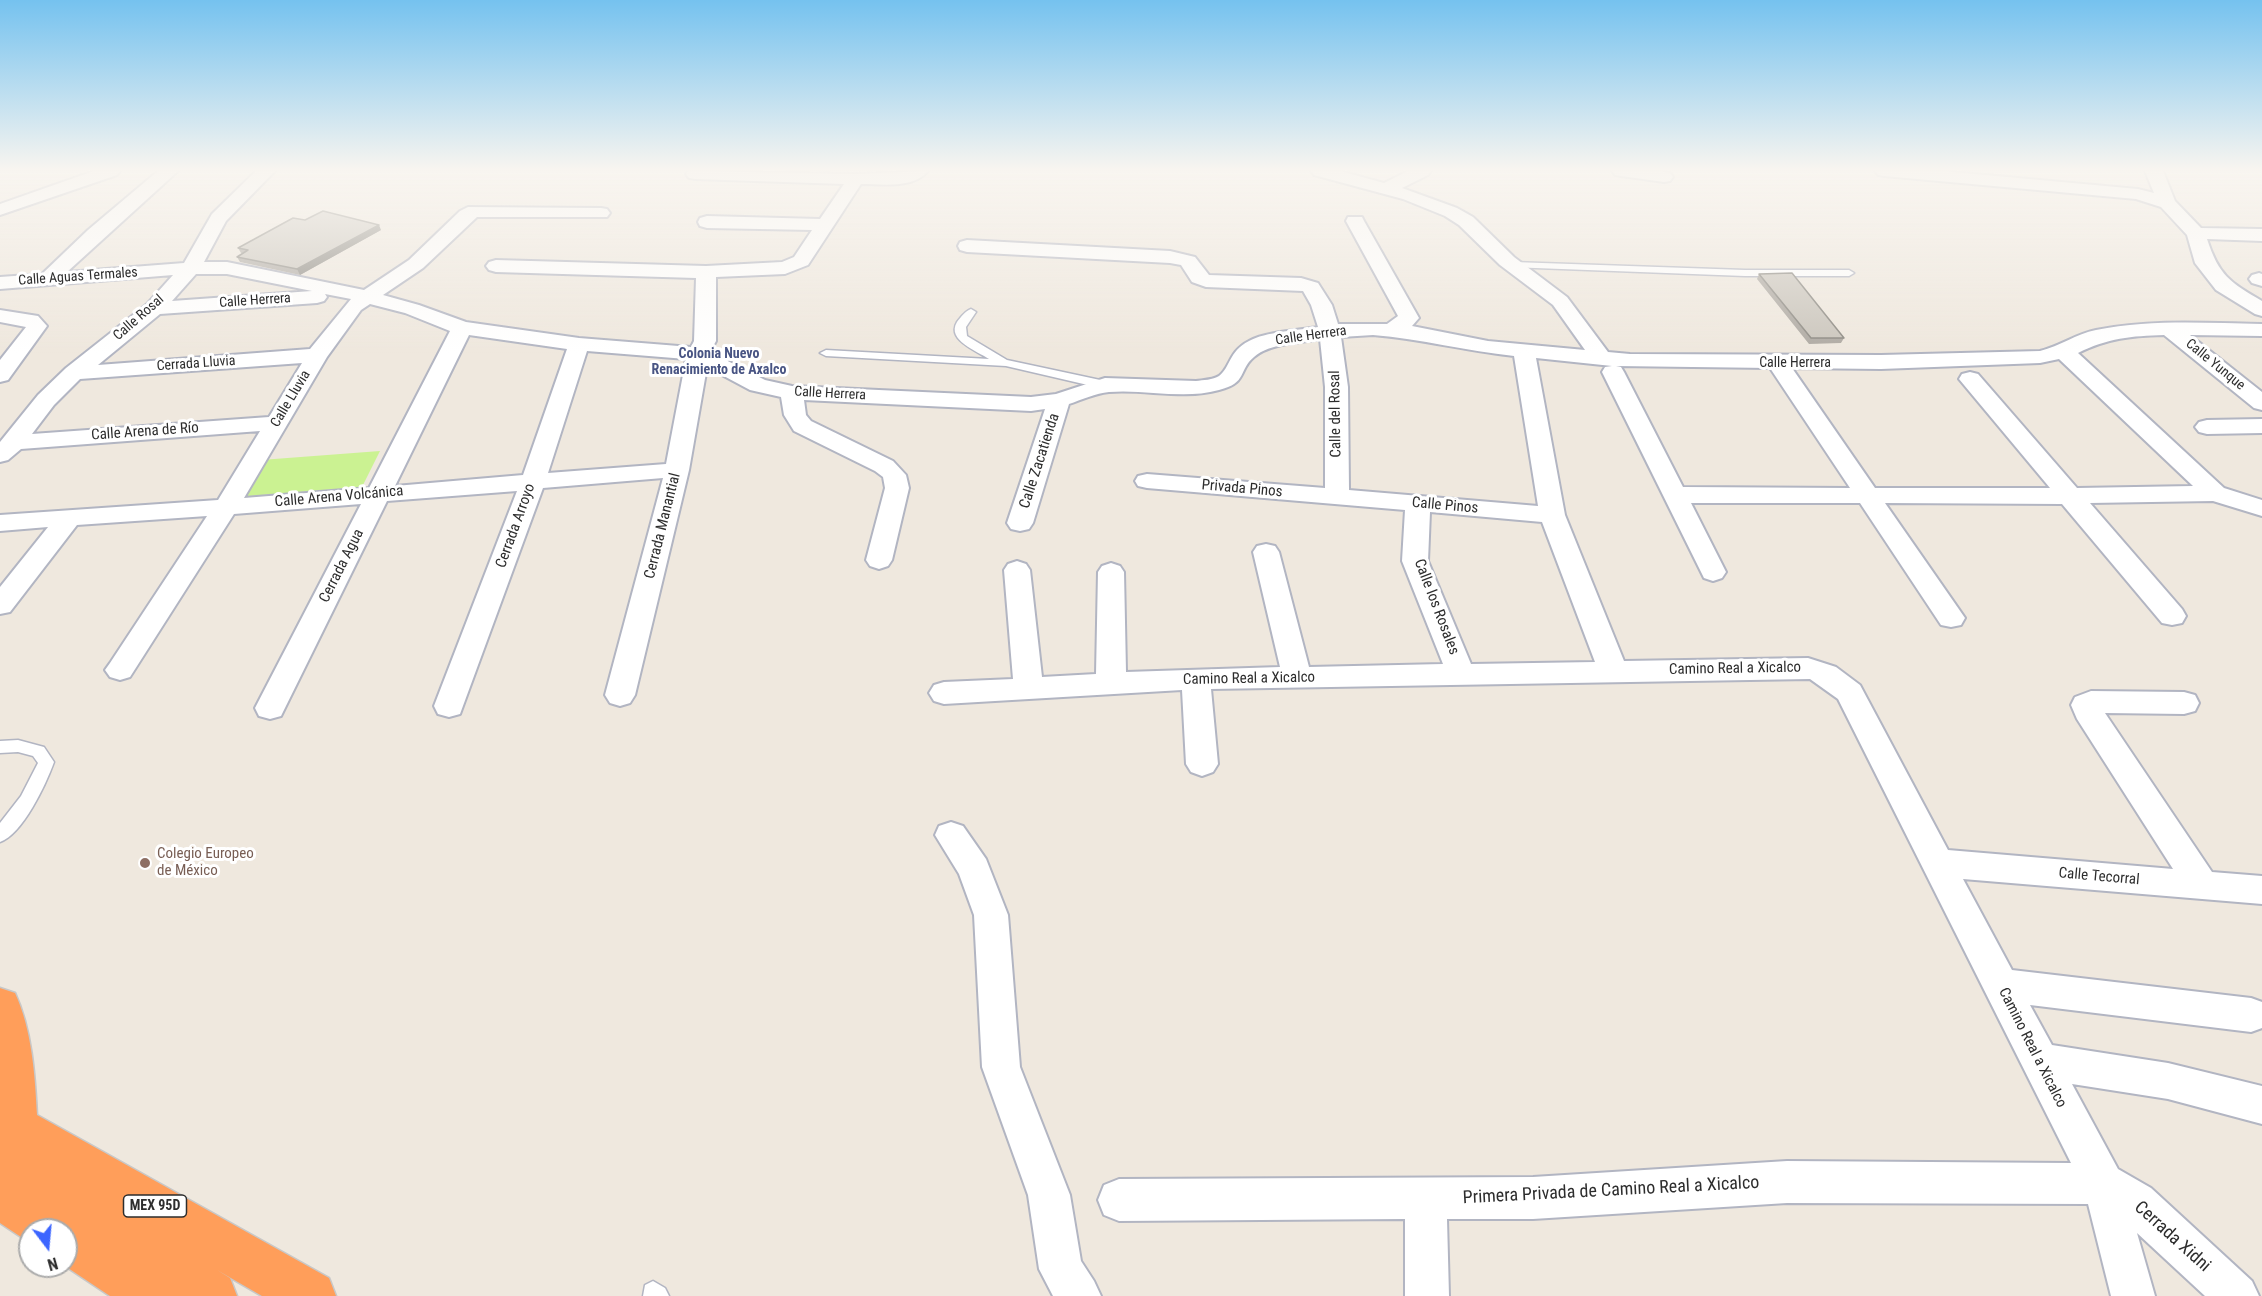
<!DOCTYPE html>
<html>
<head>
<meta charset="utf-8">
<style>
  body { margin:0 }
  #map { position:relative; width:2262px; height:1296px; overflow:hidden; background:#efe8de; font-family:"Roboto Condensed",sans-serif }
  canvas { display:block }
  .north { position:absolute; left:18px; top:1218px; width:60px; height:60px; box-sizing:border-box; background:#fff; border:2px solid #ababab; border-radius:50%; rotate:164deg; font-size:16px; font-weight:700; line-height:24px; text-align:center; color:#2d2d2d }
  .north::after { content:''; display:block; margin:auto; width:21px; height:27px; background:#3c65ff; clip-path:polygon(50% 0,100% 100%,50% 72%,0 100%) }
</style>
</head>
<body>
<div id="map">
<canvas width="2262" height="1296"></canvas>
<div class="north">N</div>
</div>
<script>
const ctx = document.querySelector('canvas').getContext('2d');
ctx.lineJoin = 'round';
function fillPath(path, color) { ctx.fillStyle = color; ctx.fill(path, 'evenodd'); }
function stroke(path, color, width, dash) { ctx.strokeStyle = color; ctx.lineWidth = width; ctx.lineCap = dash ? 'butt' : 'round'; ctx.setLineDash(dash || []); ctx.stroke(path); }
function drawText(font, color, halo, rows, align = 'center') {
  ctx.font = font + ' "Roboto Condensed",sans-serif'; ctx.lineWidth = 6; ctx.setLineDash([]); ctx.textBaseline = 'middle'; ctx.strokeStyle = halo; ctx.fillStyle = color; for (const [text, x, y, turn = 0] of rows) {
    ctx.save(); ctx.translate(x, y); ctx.rotate((+turn || 0) * Math.PI / 180); ctx.textAlign = isNaN(turn) ? turn : align; if (halo) ctx.strokeText(text, 0, 0); ctx.fillText(text, 0, 0); ctx.restore();
  }
}
fillPath(new Path2D(`
  M 380,451 L 362,487 L 238,497 L 261,460 Z`), '#cbf292');
const service = new Path2D(`
  M 1513,262 L 1745,270 L 1849,270 L 1854,273 L 1849,276 L 1745,276 L 1509,267 L 1508,265 Z
  M 971,309 L 976,312 L 966,327 L 967,336 L 1007,360 L 1105,381 L 1111,385 L 1105,389 L 1006,366 L 826,356 L 820,353 L 826,350 L 989,359 C 977,351 946,340 957,322 C 961,317 965,311 971,309 Z
  M 18,740 L 44,747 L 54,762 C 46,784 23,834 0,842 L 0,823 L 21,796 L 38,763 L 33,756 L 18,752 L 0,753 L 0,741 Z
  M 653,1281 L 665,1288 L 669,1296 L 643,1296 L 645,1285 Z`);
const minor = new Path2D(`
  M 94,171 L 120,171 L 117,175 L 0,215 L 0,204 Z
  M 158,171 L 178,171 L 67,272 L 184,263 L 212,214 L 256,171 L 275,171 L 226,221 L 204,262 L 227,262 L 364,290 L 409,260 L 460,211 L 468,207 L 601,208 L 607,209 L 610,213 L 607,217 L 477,217 L 423,268 L 383,295 L 419,305 L 466,322 L 579,338 L 691,347 L 694,341 L 696,278 L 496,272 L 489,270 L 486,266 L 489,262 L 496,260 L 706,266 L 782,262 L 794,257 L 812,230 L 707,228 L 700,226 L 698,222 L 700,218 L 707,216 L 820,219 L 844,184 L 695,179 L 689,178 L 686,174 L 688,171 L 856,174 L 928,171 C 913,189 882,184 861,184 L 808,265 L 785,274 L 716,277 L 716,341 L 710,352 L 765,380 L 792,386 L 1031,397 L 1056,394 L 1105,378 L 1196,381 C 1203,380 1213,380 1219,376 C 1231,367 1228,352 1249,341 C 1265,332 1299,330 1318,327 L 1311,305 L 1303,291 L 1206,287 L 1192,282 L 1181,265 L 1170,263 L 967,252 L 960,250 L 958,246 L 960,242 L 967,240 L 1170,251 L 1195,257 L 1209,275 L 1301,278 L 1318,283 L 1332,305 L 1338,324 L 1387,324 L 1398,316 L 1346,221 L 1348,217 L 1362,217 L 1364,221 L 1419,318 L 1412,326 L 1488,341 L 1585,350 L 1553,305 L 1500,265 L 1459,225 L 1445,216 L 1403,199 L 1314,175 L 1311,171 L 1340,171 L 1384,183 L 1408,171 L 1431,171 L 1428,175 L 1402,188 L 1457,208 L 1473,217 L 1514,257 L 1567,297 L 1608,352 L 1630,354 L 1881,355 L 2040,351 C 2060,346 2076,334 2096,330 C 2151,319 2206,323 2262,324 L 2262,336 L 2190,335 L 2262,392 L 2262,410 L 2254,408 L 2164,335 C 2131,336 2108,338 2078,353 L 2224,488 L 2262,500 L 2262,516 L 2213,501 L 2090,503 L 2182,609 L 2186,616 L 2182,623 L 2172,625 L 2162,623 L 2062,504 L 1885,503 L 1965,618 L 1961,625 L 1951,627 L 1941,625 L 1860,503 L 1691,503 L 1726,572 L 1722,578 L 1713,581 L 1704,578 L 1602,372 L 1605,367 L 1612,366 L 1536,358 L 1565,515 L 1624,661 L 1808,658 L 1836,667 L 1860,685 L 1948,850 L 2173,869 L 2077,719 L 2071,705 L 2075,697 L 2091,691 L 2184,692 L 2195,695 L 2199,703 L 2195,711 L 2184,714 L 2105,713 L 2212,872 L 2262,876 L 2262,904 L 1963,879 L 2012,970 L 2251,998 L 2262,1002 L 2262,1028 L 2251,1032 L 2030,1005 L 2052,1045 L 2168,1063 L 2262,1086 L 2262,1124 L 2168,1099 L 2072,1084 L 2118,1169 L 2151,1188 L 2252,1281 L 2259,1296 L 2205,1296 L 2137,1233 L 2155,1296 L 2111,1296 L 2088,1204 L 1787,1203 L 1533,1219 L 1447,1219 L 1449,1296 L 1405,1296 L 1405,1219 L 1119,1221 L 1104,1215 L 1098,1200 L 1104,1185 L 1119,1179 L 1533,1177 L 1787,1161 L 2071,1163 L 1838,699 L 1810,679 L 1211,689 L 1218,764 L 1213,772 L 1202,776 L 1191,772 L 1186,764 L 1182,690 L 944,704 L 934,701 L 929,693 L 934,685 L 944,682 L 1013,679 L 1004,570 L 1008,564 L 1017,561 L 1026,564 L 1030,570 L 1042,677 L 1096,674 L 1098,572 L 1102,566 L 1111,563 L 1120,566 L 1124,572 L 1126,672 L 1280,667 L 1253,552 L 1257,546 L 1266,544 L 1275,546 L 1279,552 L 1309,667 L 1443,664 L 1402,561 L 1405,510 L 1147,488 L 1138,486 L 1135,481 L 1138,476 L 1147,474 L 1325,488 L 1325,387 L 1320,339 C 1300,343 1270,343 1254,357 C 1238,370 1248,383 1219,390 C 1183,400 1146,389 1109,392 C 1096,393 1081,400 1069,404 L 1033,523 L 1029,529 L 1020,531 L 1011,529 L 1007,523 L 1045,409 L 1031,411 L 804,400 L 806,415 L 811,421 L 893,461 L 906,475 L 909,488 L 892,560 L 888,566 L 879,569 L 870,566 L 866,560 L 885,488 L 883,477 L 875,471 L 794,431 L 784,415 L 781,397 L 750,390 L 707,367 L 689,470 L 635,695 L 630,703 L 620,706 L 610,703 L 605,695 L 663,478 L 543,488 L 460,714 L 449,717 L 438,714 L 434,706 L 517,491 L 387,501 L 281,716 L 270,719 L 259,716 L 255,708 L 361,504 L 234,514 L 130,677 L 120,680 L 110,677 L 105,670 L 110,663 L 207,516 L 77,525 L 10,612 L 0,614 L 0,587 L 48,527 L 0,531 L 0,515 L 218,500 L 260,431 L 21,449 L 8,460 L 0,462 L 0,442 L 38,395 L 66,368 L 147,304 L 173,275 L 0,289 L 0,277 L 42,274 L 88,230 ZM 196,274 L 227,274 L 312,291 L 172,301 ZM 325,294 L 351,299 L 310,349 L 98,365 L 160,314 L 317,303 L 324,301 L 327,297 ZM 370,304 L 405,313 L 450,331 L 369,488 L 244,498 L 327,357 L 361,310 ZM 469,335 L 567,349 L 523,475 L 395,486 ZM 1373,335 C 1421,339 1467,351 1514,356 L 1538,506 L 1349,490 L 1348,387 L 1341,337 ZM 587,351 L 686,359 L 666,464 L 548,473 ZM 2059,359 L 2193,486 L 2077,488 L 1978,374 L 1970,372 L 1962,374 L 1959,379 L 2050,488 L 1875,488 L 1792,368 L 1881,369 L 2040,363 ZM 302,363 L 269,417 L 32,434 L 54,405 L 80,379 ZM 1616,366 L 1770,368 L 1850,488 L 1683,487 L 1624,372 L 1621,367 ZM 1430,512 L 1542,522 L 1595,662 L 1471,664 L 1428,561 Z
  M 1612,171 L 1659,171 L 1670,173 L 1673,177 L 1670,181 L 1664,182 L 1621,176 L 1615,175 Z
  M 1875,171 L 1942,171 L 2138,189 L 2154,193 L 2145,171 L 2163,171 L 2175,201 L 2201,228 L 2262,229 L 2262,241 L 2207,239 C 2219,276 2230,282 2262,301 L 2262,316 L 2255,314 L 2216,290 L 2195,263 L 2187,235 L 2161,207 L 2136,199 L 1884,176 L 1878,175 Z
  M 2259,273 L 2262,274 L 2262,286 L 2252,283 L 2249,279 L 2252,275 Z
  M 0,310 L 38,316 L 47,326 L 8,380 L 0,382 L 0,360 L 26,327 L 0,322 Z
  M 2262,419 L 2262,433 L 2207,434 L 2199,432 L 2195,427 L 2199,422 L 2207,420 Z
  M 951,822 L 963,826 L 986,859 L 1008,915 L 1020,1067 L 1070,1195 L 1081,1261 L 1094,1281 L 1101,1296 L 1053,1296 L 1039,1269 L 1028,1195 L 982,1067 L 974,915 L 959,874 L 935,835 L 939,826 Z`);
const motorway = new Path2D(`
  M 0,988 L 15,993 C 32,1030 35,1075 37,1115 L 329,1278 L 336,1296 L 262,1296 L 217,1270 L 230,1278 L 237,1296 L 110,1296 L 65,1266 L 66,1230 L 30,1230 L 30,1243 L 0,1223 Z`);
stroke(service, '#b2b5c2', 3);
stroke(minor, '#b2b5c2', 4);
stroke(motorway, '#c8c8c8', 3);
fillPath(service, '#fff');
fillPath(minor, '#fff');
fillPath(motorway, '#ff9e5a');
fillPath(new Path2D(`
  M 305,220 L 381,230 L 300,275 L 240,262 L 237,257 L 243,253 L 241,253 L 238,248 Z
  M 1759,274 L 1844,338 L 1841,343 L 1809,344 L 1757,279 Z`), '#afaaa3');
fillPath(new Path2D(`
  M 379,225 L 381,230 L 300,275 L 297,269 Z`), '#8e8b84');
const building = new Path2D(`
  M 323,211 L 379,225 L 297,269 L 237,257 L 248,250 L 238,248 L 293,218 L 305,220 Z
  M 1792,273 L 1844,338 L 1811,338 L 1759,274 Z`);
fillPath(building, '#cbc6bd');
stroke(building, '#8e8b84', 1.5);
const sky = ctx.createLinearGradient(0, 0, 0, 353);
sky.addColorStop(0, '#75c2ef');
sky.addColorStop(0.48, '#f8f5f0');
sky.addColorStop(1, '#f8f5f000');
ctx.fillStyle = sky;
ctx.fillRect(0, 0, 2262, 353);
for (const [x, y, r, color] of [
  [145,863,6,"#8d6e63"]
]) { const dot = new Path2D(); dot.arc(x, y, r, 0, 2 * Math.PI); ctx.fillStyle = color; ctx.fill(dot); stroke(dot, '#fff', 2); }
drawText('14px', '#2d2d2d', '#fff', [
  ["Calle Aguas Termales",78,277,-4],
  ["Calle Herrera",255,301,-4],
  ["Calle Rosal",139,318,-41],
  ["Calle Herrera",1311,336,-8],
  ["Calle Herrera",1795,363],
  ["Cerrada Lluvia",196,364,-4],
  ["Calle Yunque",2215,365,39],
  ["Calle Herrera",830,394,3],
  ["Calle Lluvia",291,399,-59]
]);
drawText('bold 14px', '#485483', '#fff', [
  ["Colonia Nuevo",719,354],
  ["Renacimiento de Axalco",719,370]
]);
for (const [x, y, w] of [
  [155,1206,63]
]) { const box = new Path2D(); box.roundRect(x - w / 2, y - 11, w, 22, 4.5); ctx.fillStyle = '#fff'; ctx.fill(box); stroke(box, '#2d2d2d', 1.5); }
drawText('bold 14px', '#2d2d2d', null, [
  ["MEX 95D",155,1206]
]);
drawText('15px', '#2d2d2d', '#fff', [
  ["Calle del Rosal",1336,414,-91],
  ["Calle Arena de Río",145,432,-4],
  ["Calle Zacatienda",1040,461,-72],
  ["Privada Pinos",1242,489,5],
  ["Calle Arena Volcánica",339,497,-5],
  ["Calle Pinos",1445,506,5],
  ["Cerrada Arroyo",516,526,-70],
  ["Cerrada Manantial",663,526,-76],
  ["Cerrada Agua",342,566,-63],
  ["Calle los Rosales",1436,607,69],
  ["Camino Real a Xicalco",1735,669,-1],
  ["Camino Real a Xicalco",1249,679,-1],
  ["Calle Tecorral",2099,877,5],
  ["Camino Real a Xicalco",2032,1048,63]
]);
drawText('15px', '#785e54', '#fff', [
  ["Colegio Europeo",157,854],
  ["de México",157,871]
], 'left');
drawText('18px', '#2d2d2d', '#fff', [
  ["Primera Privada de Camino Real a Xicalco",1611,1191,-3],
  ["Cerrada Xidni",2172,1237,42]
]);
</script>
</body>
</html>
